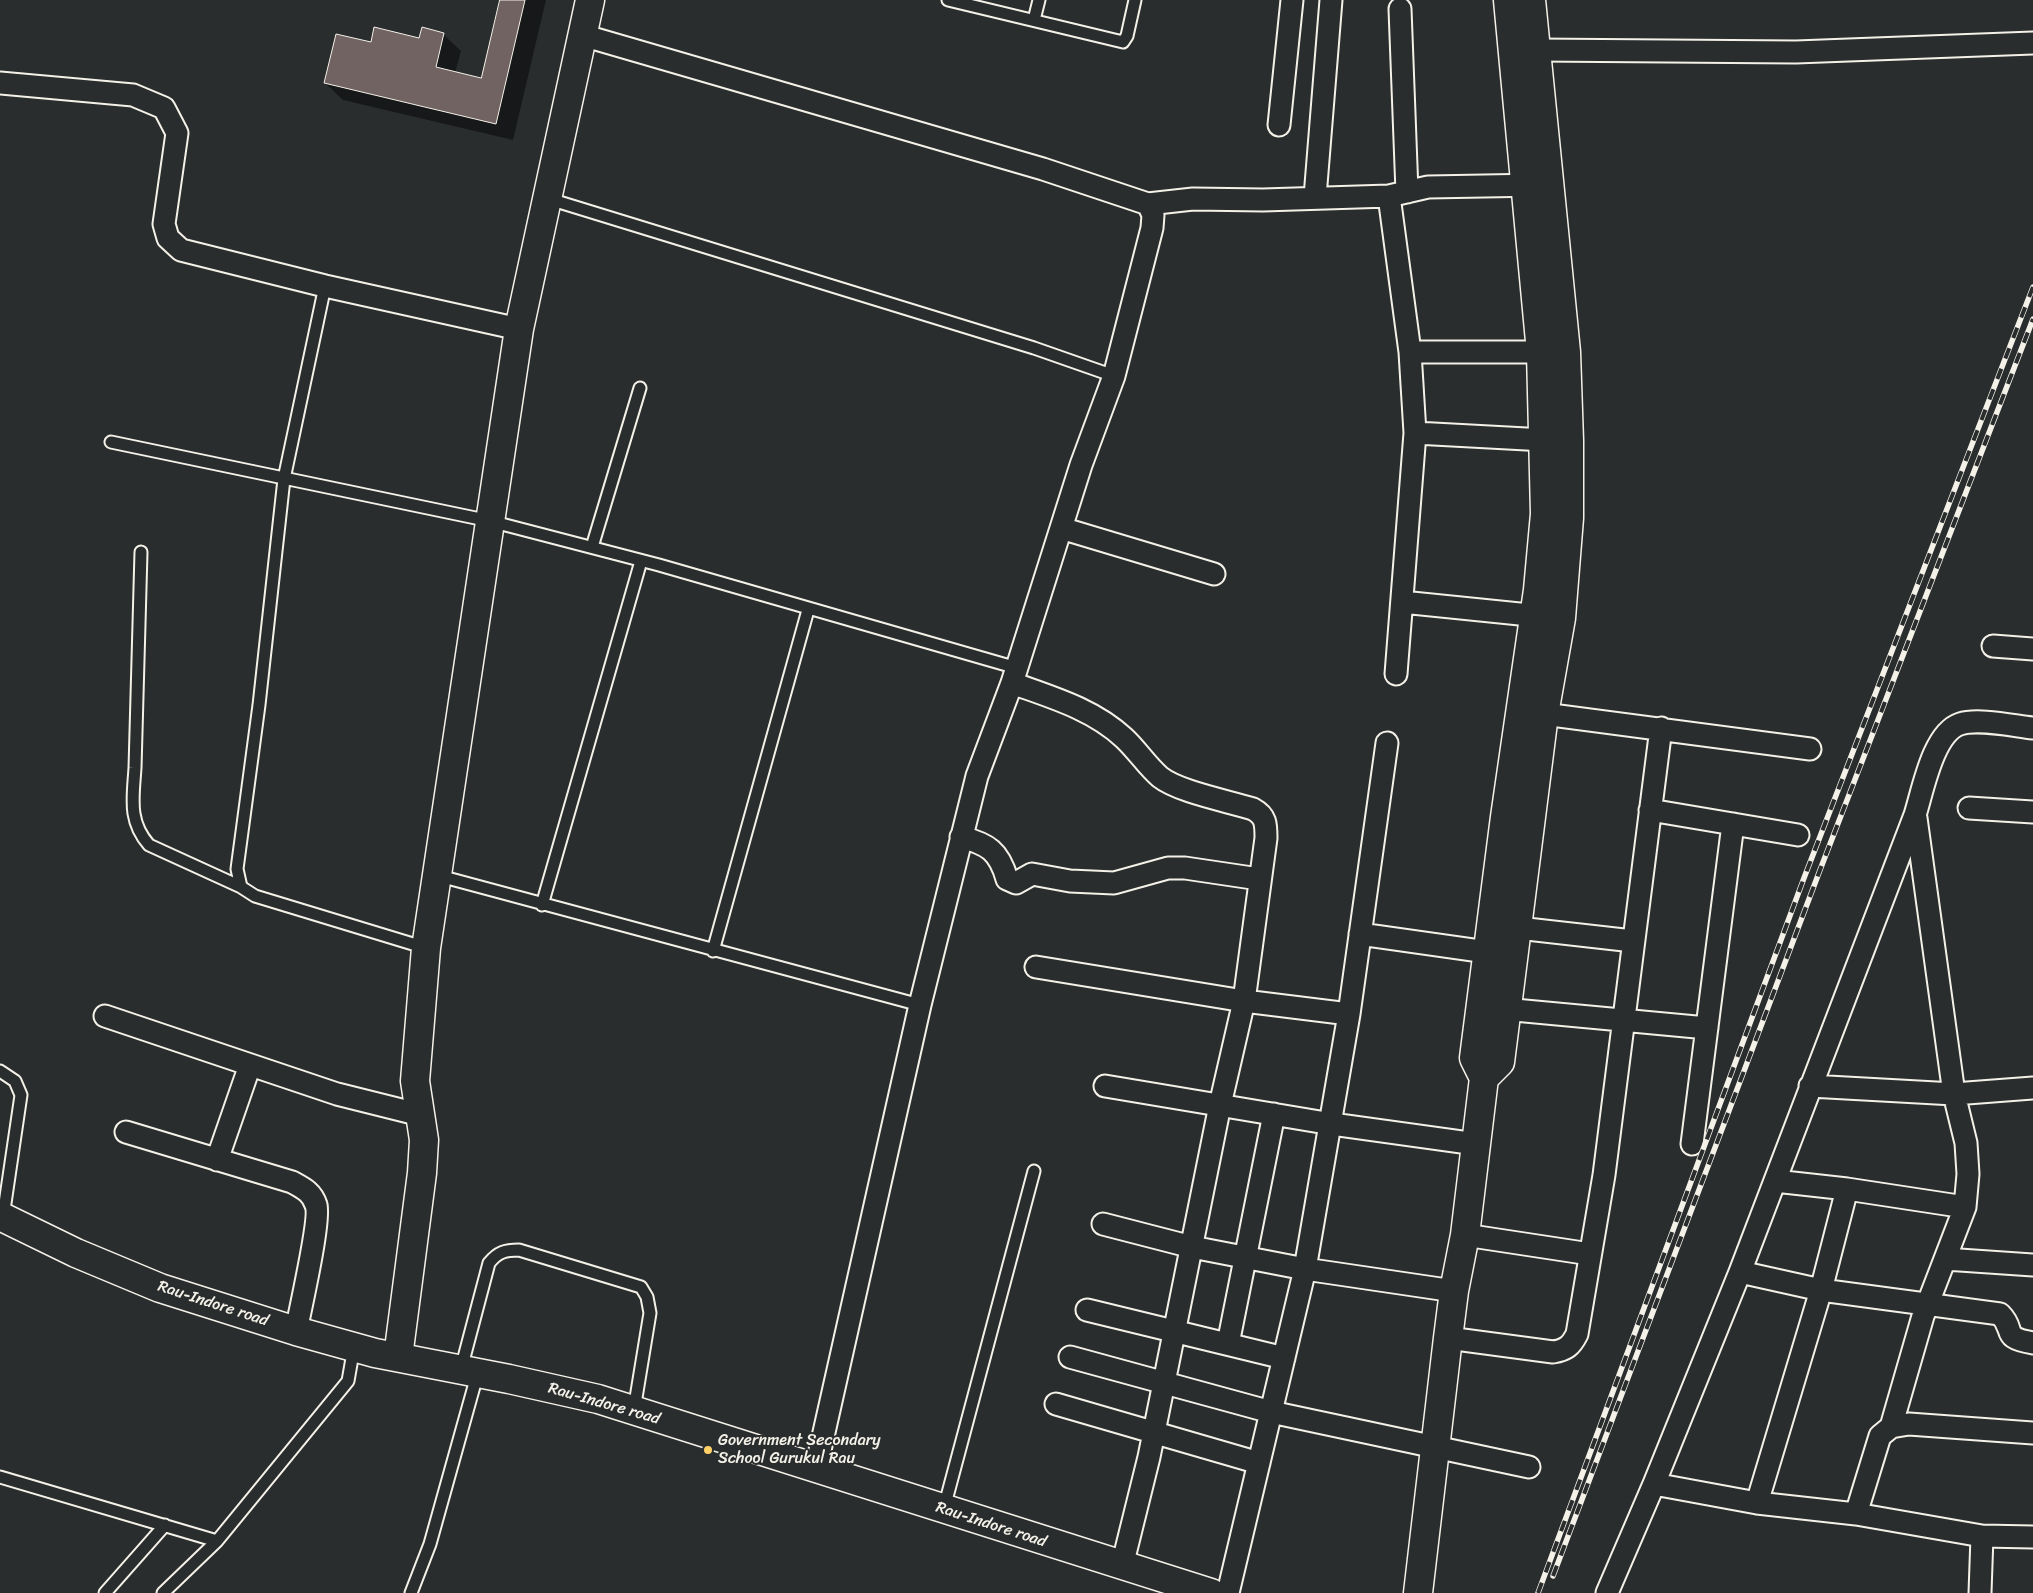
<!DOCTYPE html>
<html>
<head>
<meta charset="utf-8">
<style>
  body { margin:0 }
  canvas { display:block; background:#2a2d2e }
</style>
</head>
<body>
<canvas width="2033" height="1593"></canvas>
<script>
const ctx = document.querySelector('canvas').getContext('2d');
ctx.lineJoin = 'round';
function fillPath(path, color) { ctx.fillStyle = color; ctx.fill(path, 'evenodd'); }
function stroke(path, color, width, dash) { ctx.strokeStyle = color; ctx.lineWidth = width; ctx.lineCap = dash ? 'butt' : 'round'; ctx.setLineDash(dash || []); ctx.stroke(path); }
function drawText(font, color, halo, rows, align = 'center') {
  ctx.font = font + ' Sriracha,sans-serif'; ctx.lineWidth = 4; ctx.setLineDash([]); ctx.textBaseline = 'middle'; ctx.strokeStyle = halo; ctx.fillStyle = color; for (const [text, x, y, turn = 0] of rows) {
    ctx.save(); ctx.translate(x, y); ctx.rotate((+turn || 0) * Math.PI / 180); ctx.textAlign = isNaN(turn) ? turn : align; if (halo) ctx.strokeText(text, 0, 0); ctx.fillText(text, 0, 0); ctx.restore();
  }
}
fillPath(new Path2D(`
  M 501,0 L 546,0 L 513,140 L 343,100 L 325,83 L 372,44 L 420,39 L 443,34 L 461,51 L 455,73 L 482,79 Z`), '#0007');
const building = new Path2D(`
  M 500,0 L 525,0 L 496,124 L 324,83 L 336,34 L 371,42 L 374,27 L 419,38 L 422,27 L 444,33 L 436,67 L 481,78 Z`);
fillPath(building, '#726363');
stroke(building, '#f4f1e8', 1);
const lane = new Path2D(`
  M 948,0 L 1123,42 L 1127,36 L 1135,0
  M 1034,20 L 1039,0
  M 546,198 L 1034,348 L 1114,376
  M 325,286 L 284,479 L 259,705 L 237,869 L 241,887 L 255,896 L 426,948
  M 111,442 L 490,521 L 659,565 L 1017,668
  M 592,547 L 640,388
  M 141,552 L 135,768 C 133,798 128,821 149,845 L 241,887
  M 436,875 L 920,1005
  M 542,905 L 641,561
  M 713,951 L 808,610
  M 0,1071 L 15,1081 L 21,1095 L 3,1217
  M 461,1369 L 489,1263 C 498,1252 505,1250 519,1250 L 641,1287 L 647,1297 L 650,1313 L 634,1410
  M 0,1477 L 217,1541
  M 944,1508 L 1034,1171
  M 105,1593 L 165,1525
  M 163,1593 L 217,1541 L 348,1381 L 354,1347
  M 411,1593 L 430,1544 L 478,1372`);
const street = new Path2D(`
  M 1400,9 L 1407,192
  M 582,35 L 1043,169 L 1148,204 L 1153,215 L 1152,228 L 1114,376 L 1081,465 L 1012,683 L 977,776 L 920,1005 L 816,1468
  M 1536,50 L 1796,52 L 2033,43
  M 0,83 L 133,95 L 164,108 L 177,133 L 164,224 L 168,238 L 181,250 L 325,286 L 519,329
  M 1279,125 L 1292,0
  M 1389,196 L 1410,352 L 1415,433 L 1396,674
  M 1315,197 L 1331,0
  M 1148,204 L 1193,199 L 1263,200 L 1389,196 L 1428,187 L 1540,185
  M 1410,352 L 1541,352
  M 1415,433 L 1545,440
  M 1061,528 L 1214,574
  M 1402,602 L 1549,617
  M 1993,646 L 2033,649
  M 1012,683 C 1051,697 1093,709 1124,738 C 1137,750 1147,766 1160,777 C 1179,792 1228,801 1253,809 C 1266,816 1266,824 1266,838 L 1244,1001 L 1220,1105 L 1149,1457 L 1122,1566
  M 1544,714 L 1810,749
  M 1969,808 L 2033,812
  M 1650,810 L 1798,835
  M 961,837 C 988,844 999,851 1007,879 L 1016,883 L 1032,874 L 1070,881 L 1114,883 L 1168,868 L 1185,868 L 1259,879
  M 1518,928 L 1633,941
  M 1360,934 L 1487,952
  M 1036,967 L 1244,1001 L 1349,1014
  M 1493,1008 L 1707,1028
  M 105,1016 L 337,1094 L 421,1115
  M 1105,1086 L 1332,1124 L 1476,1144
  M 1810,1086 L 1954,1094 L 2033,1088
  M 126,1132 L 292,1182 C 303,1188 312,1192 316,1205 C 321,1218 300,1311 296,1331
  M 1692,1144 L 1733,824
  M 217,1160 L 250,1065
  M 1775,1181 L 1847,1189 L 1965,1207
  M 1103,1224 L 1192,1247 L 1305,1269 L 1454,1291
  M 1465,1235 L 1590,1254
  M 1945,1259 L 2033,1265
  M 1740,1272 L 1821,1290 L 2000,1314 C 2017,1331 1999,1337 2033,1343
  M 1087,1310 L 1284,1358
  M 1448,1338 L 1553,1352 C 1566,1350 1571,1346 1577,1334 L 1604,1175 L 1661,728
  M 1228,1344 L 1274,1114
  M 1070,1357 L 1271,1412 L 1529,1467
  M 1056,1404 L 1259,1463
  M 1891,1427 L 1923,1316 L 1965,1207 L 1968,1174 L 1966,1143 L 1954,1094 L 1916,818
  M 1654,1484 L 1740,1272 L 1915,815 C 1923,790 1933,733 1960,724 C 1978,718 2014,726 2033,728
  M 1757,1503 L 1821,1290 L 1847,1189
  M 1856,1514 L 1982,1536 L 2033,1537
  M 1228,1593 L 1305,1269 L 1349,1014 L 1387,743
  M 1607,1593 L 1654,1484 L 1757,1503 L 1856,1514 L 1880,1436 L 1891,1427 L 1909,1424 L 2033,1433
  M 1980,1593 L 1982,1536`);
const secondary = new Path2D(`
  M 1484,1078 L 1500,1062 L 1544,714 L 1561,618 L 1569,518 L 1569,441 L 1566,352 L 1531,0
  M 0,1216 L 76,1253 L 160,1288 L 296,1331 L 375,1353 L 509,1379 L 598,1399 L 1211,1593
  M 398,1357 L 422,1173 L 424,1140 L 415,1081 L 426,948 L 519,329 L 590,0
  M 1418,1593 L 1448,1338 L 1454,1291 L 1465,1235 L 1484,1078 L 1474,1058 L 1505,817 L 1538,590 L 1545,514 L 1541,352 L 1508,0`);
stroke(lane, '#f4f1e8', 15);
stroke(street, '#f4f1e8', 25);
stroke(secondary, '#f4f1e8', 31);
stroke(lane, '#2a2d2e', 11);
stroke(street, '#2a2d2e', 21);
stroke(secondary, '#2a2d2e', 28);
const rail = new Path2D(`
  M 1553,1576 L 1820,870 L 2033,319
  M 1538,1593 L 1804,878 L 2033,287`);
stroke(rail, '#f4f1e8', 5.5);
stroke(rail, '#2a2d2e', 4, [11]);
for (const [x, y, r, color] of [
  [708,1450,5,"#ffd166"]
]) { const dot = new Path2D(); dot.arc(x, y, r, 0, 2 * Math.PI); ctx.fillStyle = color; ctx.fill(dot); stroke(dot, '#2a2d2e', 2); }
drawText('16px', '#f4f1e8', '#2a2d2e', [
  ["Rau-Indore road",213,1304,18],
  ["Rau-Indore road",604,1404,16],
  ["Rau-Indore road",991,1525,18]
]);
drawText('16px', '#f4f1e8', '#2a2d2e', [
  ["Government Secondary",718,1441],
  ["School Gurukul Rau",718,1459]
], 'left');
</script>
</body>
</html>
